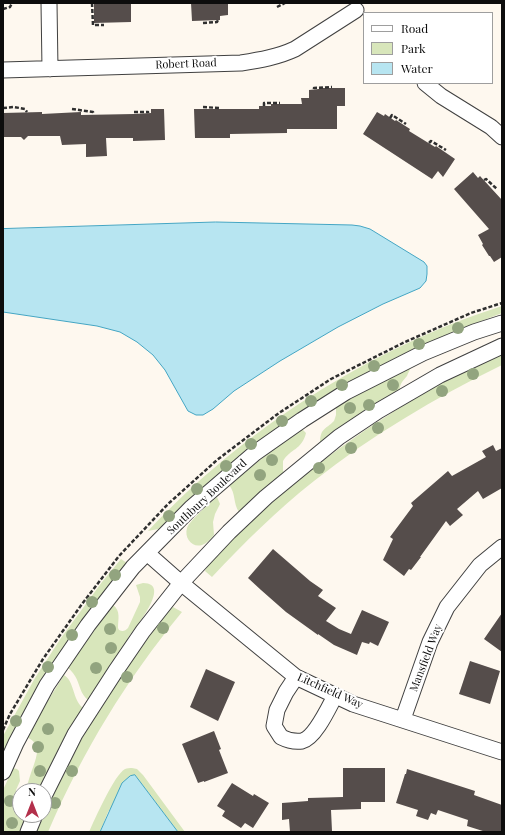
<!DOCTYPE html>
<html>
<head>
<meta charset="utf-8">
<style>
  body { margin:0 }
  #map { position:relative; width:505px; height:835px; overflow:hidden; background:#fef8ef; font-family:"Playfair Display",serif }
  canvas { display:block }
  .frame { position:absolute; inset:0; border:4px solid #0d0d0d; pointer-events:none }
  .legend { position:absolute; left:363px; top:12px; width:130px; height:72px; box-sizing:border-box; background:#fff; border:1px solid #9e9e9e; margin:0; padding:5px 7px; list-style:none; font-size:12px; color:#0d0d0d }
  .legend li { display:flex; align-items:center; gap:8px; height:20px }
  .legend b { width:20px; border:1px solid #9e9e9e }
  .north { position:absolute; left:12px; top:783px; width:40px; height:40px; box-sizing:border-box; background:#fff; border:1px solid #9e9e9e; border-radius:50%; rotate:0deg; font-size:11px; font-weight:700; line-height:16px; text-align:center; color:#0d0d0d }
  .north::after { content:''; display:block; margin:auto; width:14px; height:18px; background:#b3304b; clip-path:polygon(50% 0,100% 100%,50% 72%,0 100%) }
</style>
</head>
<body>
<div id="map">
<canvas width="505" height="835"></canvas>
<div class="frame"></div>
<ul class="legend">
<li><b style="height:5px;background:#fff"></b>Road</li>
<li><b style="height:11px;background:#d8e6bb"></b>Park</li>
<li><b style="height:11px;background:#b7e5f1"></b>Water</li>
</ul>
<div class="north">N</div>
</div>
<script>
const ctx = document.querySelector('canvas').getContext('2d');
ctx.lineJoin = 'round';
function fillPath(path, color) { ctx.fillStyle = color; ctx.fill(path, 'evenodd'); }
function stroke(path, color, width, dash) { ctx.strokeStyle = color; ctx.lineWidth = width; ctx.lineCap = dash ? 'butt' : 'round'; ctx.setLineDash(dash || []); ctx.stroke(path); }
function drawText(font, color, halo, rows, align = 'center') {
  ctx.font = font + ' "Playfair Display",serif'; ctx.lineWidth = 4; ctx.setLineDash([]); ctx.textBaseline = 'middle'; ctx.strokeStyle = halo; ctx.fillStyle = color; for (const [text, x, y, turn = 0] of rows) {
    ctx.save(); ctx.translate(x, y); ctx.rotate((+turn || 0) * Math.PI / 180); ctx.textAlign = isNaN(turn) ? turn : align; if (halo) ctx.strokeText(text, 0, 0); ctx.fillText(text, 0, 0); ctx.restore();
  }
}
fillPath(new Path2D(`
  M 502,306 L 502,313 L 453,332 L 399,356 L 359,377 L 307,408 L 276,429 L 242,455 L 165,524 L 158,529 L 148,531 C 244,429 368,349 502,306 Z
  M 502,353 L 502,365 C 435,398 372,435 314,481 C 277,510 244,543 212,577 L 205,571 C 210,559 232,540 242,531 C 297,476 361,430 429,390 C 452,377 477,365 502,353 Z
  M 411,366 C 410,370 408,373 407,376 C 403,381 399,384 400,391 L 320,444 C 320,428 325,430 334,421 L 336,415 L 336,407 L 363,391 Z
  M 302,429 L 306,433 C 302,450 290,449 283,461 L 283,471 L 285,473 L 239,512 C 233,504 236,493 229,485 L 276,447 Z
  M 217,497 L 220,504 L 215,514 L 213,522 L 214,535 C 211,539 207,543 202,545 C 192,548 184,538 187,528 C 190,520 210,503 217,497 Z
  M 121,559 L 127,563 L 3,754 L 3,736 L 35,678 L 61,638 L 102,582 Z
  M 143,583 C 173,583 134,629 128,638 L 128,639 L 88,700 C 80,694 80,684 75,676 C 73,673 71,670 68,668 L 75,657 L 113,605 C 121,611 118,619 118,628 L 119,630 C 123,632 125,631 128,628 L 140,602 L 140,597 L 136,585 Z
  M 173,607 L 182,612 C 126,680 83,751 48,832 L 36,832 L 70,759 L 97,712 L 134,657 L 166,613 Z
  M 64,675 C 75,682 72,699 83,708 L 59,751 L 38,791 L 27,791 C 27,778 38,760 37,749 C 37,743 32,740 27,737 L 39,715 Z
  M 13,768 L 17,769 L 19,771 L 20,781 L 16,790 L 16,795 L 20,797 L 20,815 L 26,815 L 26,819 L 21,832 L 3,832 L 3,790 Z
  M 132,768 L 137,769 L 143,775 L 185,832 L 178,832 L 135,775 L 108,812 L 100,832 L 89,832 C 95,819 114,775 125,769 C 127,768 130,768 132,768 Z`), '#d8e6bb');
const water = new Path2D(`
  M 216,222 L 352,225 L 360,226 L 370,229 L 424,262 L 427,266 L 427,274 L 426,281 L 420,288 L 383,304 L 338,327 L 280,361 L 234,391 L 213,409 L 203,415 L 196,415 L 188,411 L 165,370 L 153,355 L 137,342 L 120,332 L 97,326 L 3,312 L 3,229 Z
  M 135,775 L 138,779 L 178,832 L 100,832 L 122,783 L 130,776 Z`);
fillPath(water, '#b7e5f1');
stroke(water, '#44a5c3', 1);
fillPath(new Path2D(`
  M 97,3 L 131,3 L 131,22 L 94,23 L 94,4 L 97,4 Z
  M 191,3 L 228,3 L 228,15 L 220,16 L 220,20 L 192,21 Z
  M 319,88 L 345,88 L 345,106 L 337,106 L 337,129 L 287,129 L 287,133 L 230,134 L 230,138 L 195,138 L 194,109 L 259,109 L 259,106 L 271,106 L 271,104 L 302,104 L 301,98 L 309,98 L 309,90 L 319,89 Z
  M 151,109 L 164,109 L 165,140 L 133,141 L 133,138 L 106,138 L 107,156 L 86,157 L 86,144 L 62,145 L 60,136 L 28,136 L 24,140 L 21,137 L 3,137 L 3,113 L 42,112 L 42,114 L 81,112 L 81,115 L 134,114 L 151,113 Z
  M 377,112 L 384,116 L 385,114 L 395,121 L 396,120 L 410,129 L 409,131 L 435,147 L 436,146 L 455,159 L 443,177 L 438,171 L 432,179 L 363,134 Z
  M 473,172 L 478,178 L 480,176 L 502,200 L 502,257 L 494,262 L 490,256 L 489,256 L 482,245 L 483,244 L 478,235 L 489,229 L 454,189 Z
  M 493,445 L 496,451 L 502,448 L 502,488 L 483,499 L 478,491 L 457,509 L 463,515 L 450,526 L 446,521 L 420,557 L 421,557 L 411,570 L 409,569 L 404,576 L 383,560 L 393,539 L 390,537 L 413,506 L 411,503 L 448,471 L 452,476 L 486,457 L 482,451 Z
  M 273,549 L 310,581 L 323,590 L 318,596 L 336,608 L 326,621 L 339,629 L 351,634 L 362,610 L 389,622 L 378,646 L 370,642 L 369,644 L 362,642 L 357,655 L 334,645 L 318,634 L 318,635 L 286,612 L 261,590 L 248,578 Z
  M 502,613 L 502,652 L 484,639 Z
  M 470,661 L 500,671 L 490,704 L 459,694 Z
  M 206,669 L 235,682 L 218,721 L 190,707 Z
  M 214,731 L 221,749 L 219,750 L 228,773 L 204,782 L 204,781 L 198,783 L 182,744 Z
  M 343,768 L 385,768 L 385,802 L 361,802 L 361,809 L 331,810 L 332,831 L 290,832 L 289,819 L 282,820 L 282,803 L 308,801 L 308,798 L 343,797 Z
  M 407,769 L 475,791 L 474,795 L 502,805 L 502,832 L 486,832 L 467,826 L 468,820 L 438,810 L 436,815 L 431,813 L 428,820 L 416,816 L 418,810 L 396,803 L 405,774 L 406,774 Z
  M 232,783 L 253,796 L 254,794 L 269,803 L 253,828 L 245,823 L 241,828 L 222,816 L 225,811 L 217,806 Z`), '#554d4b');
const minor = new Path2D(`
  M 49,3 L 50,69
  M 3,70 L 241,63 C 260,60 278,57 295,49 L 356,10
  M 425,83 L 441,96 L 491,127 L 502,137
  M 147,553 L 181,583 L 296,677 L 353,704 L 502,752
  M 296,677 L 286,692 L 277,710 L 274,726 L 281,737 C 287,740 295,742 302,741 C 315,738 329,707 335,696
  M 403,719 L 430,642 L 447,607 L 480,565 L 502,547
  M 3,772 L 16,743 L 47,685 L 88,625 L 115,590 L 133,567 L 191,508 L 255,453 L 302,420 L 346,392 L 423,353 L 474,332 L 502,323
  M 44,796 L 75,734 L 115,672 L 143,631 L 181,583 L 229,532 L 266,497 L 339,437 L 378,411 L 440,375 L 502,346
  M 28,832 L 35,815`);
stroke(minor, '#404040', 17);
stroke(new Path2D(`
  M 92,3 L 93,25 L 104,25
  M 277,7 L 285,3
  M 3,9 L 10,7 L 12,3
  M 203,23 L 217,22 L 218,20
  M 314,89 L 314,88 L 332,87
  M 264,106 L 264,103 L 280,103
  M 203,107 L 219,108 L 219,109
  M 3,108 L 14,107 L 25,109 L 27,112
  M 72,109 L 93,112 L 94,114
  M 134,112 L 148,112 L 148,113
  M 390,118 L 392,115 L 406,124
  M 429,143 L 431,141 L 446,150
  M 484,180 L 486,179 L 497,189
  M 3,730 L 10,714 L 43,659 L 82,604 L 119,556 L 168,504 L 217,460 L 279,413 L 331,379 L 405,342 L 471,313 L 502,303`), '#2f2f2f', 2.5, [4, 2]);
stroke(minor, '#fff', 15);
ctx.fillStyle = '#92a47f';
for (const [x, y] of [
  [458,328],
  [419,344],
  [374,366],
  [473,374],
  [342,385],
  [393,385],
  [442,391],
  [311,401],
  [369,405],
  [350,408],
  [282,421],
  [378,428],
  [251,444],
  [351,448],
  [272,460],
  [226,466],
  [319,468],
  [260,475],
  [197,489],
  [169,516],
  [115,575],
  [92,602],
  [163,628],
  [110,629],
  [72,635],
  [111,648],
  [48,667],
  [96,668],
  [127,677],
  [16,721],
  [48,729],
  [38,747],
  [40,771],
  [72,771],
  [10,801],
  [55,803],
  [12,823]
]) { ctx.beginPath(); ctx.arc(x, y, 6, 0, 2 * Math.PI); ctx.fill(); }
drawText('11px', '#0d0d0d', '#fff', [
  ["Robert Road",186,64,-2],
  ["Southbury Boulevard",207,497,-43],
  ["Mansfield Way",426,658,-69],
  ["Litchfield Way",330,691,24]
]);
</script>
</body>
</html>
